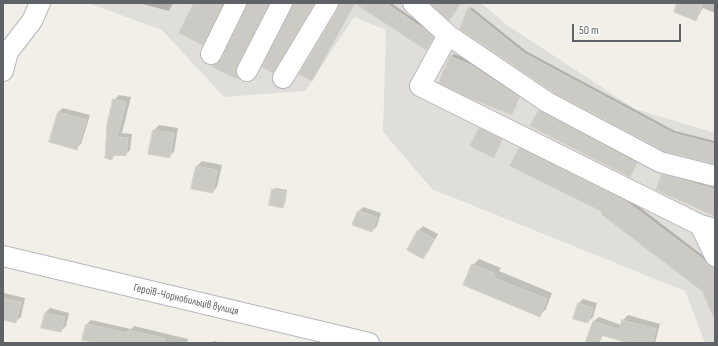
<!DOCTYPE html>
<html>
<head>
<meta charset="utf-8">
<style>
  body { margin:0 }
  #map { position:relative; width:718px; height:346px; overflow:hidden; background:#f1efe8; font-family:"Sofia Sans Condensed",sans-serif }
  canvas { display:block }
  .frame { position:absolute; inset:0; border:4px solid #5f6368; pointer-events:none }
  .scale { position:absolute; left:572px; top:24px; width:109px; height:18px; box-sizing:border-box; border:2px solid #5f6368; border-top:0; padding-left:5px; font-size:12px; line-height:14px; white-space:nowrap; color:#5f6368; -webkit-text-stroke:3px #fff; paint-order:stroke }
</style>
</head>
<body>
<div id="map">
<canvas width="718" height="346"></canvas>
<div class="frame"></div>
<div class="scale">50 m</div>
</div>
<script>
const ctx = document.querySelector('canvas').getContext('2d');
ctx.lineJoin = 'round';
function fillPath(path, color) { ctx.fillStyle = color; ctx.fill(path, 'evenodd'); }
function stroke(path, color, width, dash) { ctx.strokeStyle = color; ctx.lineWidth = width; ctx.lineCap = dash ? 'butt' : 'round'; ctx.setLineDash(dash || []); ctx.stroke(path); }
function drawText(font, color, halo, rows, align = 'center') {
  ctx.font = font + ' "Sofia Sans Condensed",sans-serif'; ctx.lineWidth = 4; ctx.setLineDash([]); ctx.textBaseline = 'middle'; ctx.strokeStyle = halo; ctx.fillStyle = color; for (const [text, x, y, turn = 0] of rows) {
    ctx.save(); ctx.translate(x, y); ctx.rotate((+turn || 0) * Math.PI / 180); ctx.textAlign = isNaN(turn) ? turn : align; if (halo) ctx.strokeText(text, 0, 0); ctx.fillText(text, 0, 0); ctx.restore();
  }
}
fillPath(new Path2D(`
  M 88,3 L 481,3 L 507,25 L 635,109 L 715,133 L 715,343 L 705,343 L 685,291 L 432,189 L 383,132 L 386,30 L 354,17 L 305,91 L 224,97 L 162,30 Z`), '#e0deda');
fillPath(new Path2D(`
  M 139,3 L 173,3 L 169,11 Z
  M 195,3 L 225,3 L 205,42 Z
  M 248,3 L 271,3 L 239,63 L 237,69 L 239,76 L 237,78 L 213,67 L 223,59 Z
  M 339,3 L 355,3 L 312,80 L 339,9 Z
  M 357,3 L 391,3 L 426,27 L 435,35 L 426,49 Z
  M 678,3 L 715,3 L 715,13 L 703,8 L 696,20 Z
  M 471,7 L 526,51 L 675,131 L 715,141 L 715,163 L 461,29 Z
  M 454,54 L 475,62 L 521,93 L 514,111 L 511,114 L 450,57 Z
  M 119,95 L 131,97 L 122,133 L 132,134 L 130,150 L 125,155 L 116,154 L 111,159 L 114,100 Z
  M 63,108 L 90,115 L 81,144 L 76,149 L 58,112 Z
  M 542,109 L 639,160 L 632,173 L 630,175 L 539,111 Z
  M 159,125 L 178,128 L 174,152 L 169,156 L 150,153 L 154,130 Z
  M 482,127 L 503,137 L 494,157 L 480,129 Z
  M 522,147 L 629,199 L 706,258 L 715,266 L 715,318 L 703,290 L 605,211 L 520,149 Z
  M 202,161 L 222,165 L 217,187 L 212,192 L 193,188 L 197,166 Z
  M 666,173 L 715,186 L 715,215 L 657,189 Z
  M 275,188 L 287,190 L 285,204 L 282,206 L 273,190 Z
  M 363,207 L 381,213 L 377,226 L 372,231 L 358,212 Z
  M 423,226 L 438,234 L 428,252 L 423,257 L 418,231 Z
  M 479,259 L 501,268 L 499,271 L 552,293 L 546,309 L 539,316 L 473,265 Z
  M 4,293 L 25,298 L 21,317 L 16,321 L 3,319 Z
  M 583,299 L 597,303 L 593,317 L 588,322 L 578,304 Z
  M 50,308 L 69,313 L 66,326 L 61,331 L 45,313 Z
  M 628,315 L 660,324 L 655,343 L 631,343 L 603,335 L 599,343 L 590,343 L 594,321 L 599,317 L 621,325 L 623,320 Z
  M 91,320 L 131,329 L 134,326 L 188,339 L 187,343 L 102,343 L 87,324 Z
  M 214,341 L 223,343 L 212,343 Z`), '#0003');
const building = new Path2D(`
  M 194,3 L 223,3 L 203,45 L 179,33 Z
  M 247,3 L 269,3 L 237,66 L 236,72 L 237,79 L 212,67 L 221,59 Z
  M 293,3 L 315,3 L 273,73 L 262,67 Z
  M 339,3 L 355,3 L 312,81 L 299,74 L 338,9 Z
  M 355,3 L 386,3 L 424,29 L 434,37 L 426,50 Z
  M 430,3 L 461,3 L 449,21 Z
  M 677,3 L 703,3 L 696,21 L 674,12 Z
  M 468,8 L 524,53 L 673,133 L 715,144 L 715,164 L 664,151 L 553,92 L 460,29 Z
  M 450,56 L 471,65 L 519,97 L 512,115 L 472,99 L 439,83 Z
  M 113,99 L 126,102 L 117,137 L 128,138 L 126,156 L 113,155 L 112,160 L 105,158 L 107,124 Z
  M 539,110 L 637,163 L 630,177 L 530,126 Z
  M 58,112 L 86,120 L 77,150 L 49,142 Z
  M 479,128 L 502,139 L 494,158 L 470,146 Z
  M 153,130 L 174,133 L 170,158 L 148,154 Z
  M 519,148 L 626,201 L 704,260 L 708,265 L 714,267 L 715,320 L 702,291 L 601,214 L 603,212 L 510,166 Z
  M 196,166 L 217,170 L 213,193 L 191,189 Z
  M 662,174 L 715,189 L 715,216 L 656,190 Z
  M 272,189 L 286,192 L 283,208 L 269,205 Z
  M 358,211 L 377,217 L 372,232 L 352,225 Z
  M 418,230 L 434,239 L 423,259 L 407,250 Z
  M 472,264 L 495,274 L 494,278 L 547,299 L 540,317 L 463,285 Z
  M 3,299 L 21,302 L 16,323 L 3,320 Z
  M 578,303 L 593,308 L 588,323 L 573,319 Z
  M 45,313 L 65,317 L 61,332 L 41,328 Z
  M 622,320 L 656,329 L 652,343 L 628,343 L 601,335 L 598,343 L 585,343 L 593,321 L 619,330 Z
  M 86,324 L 128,333 L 128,330 L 165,338 L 164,343 L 97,343 L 82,340 Z`);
fillPath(building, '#cccac5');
stroke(building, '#d6d1c6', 1);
const minor = new Path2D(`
  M 413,3 L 448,35 L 420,86 L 700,225 L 715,229
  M 448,35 L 547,102 L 660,162 L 715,176
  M 211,54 L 236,3
  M 3,71 L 8,52 L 32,21 L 40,3
  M 247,71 L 282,3
  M 283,78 L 328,3
  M 700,225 L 715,256
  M 3,256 L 369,343`);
stroke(minor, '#b5b8bc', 22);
stroke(minor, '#fff', 20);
drawText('11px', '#5f6368', '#fff', [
  ["Героїв-Чорнобильців вулиця",186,300,13]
]);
</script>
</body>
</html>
